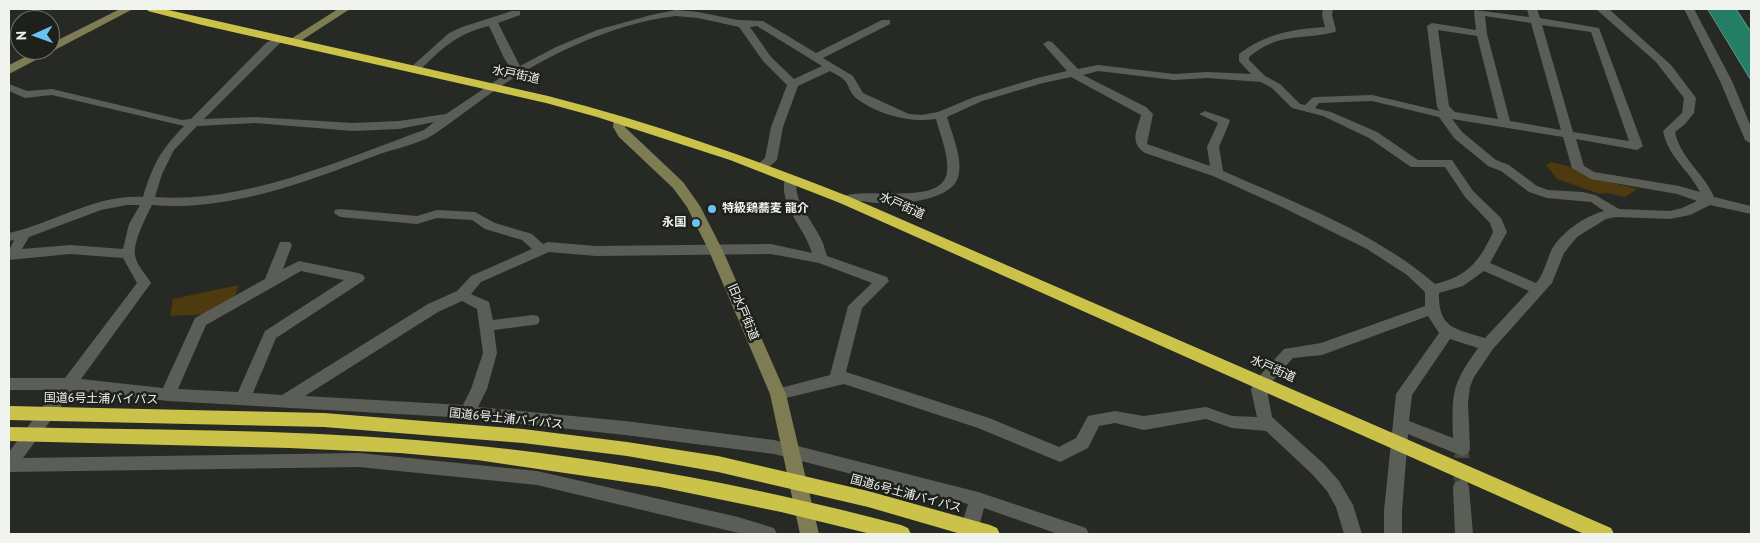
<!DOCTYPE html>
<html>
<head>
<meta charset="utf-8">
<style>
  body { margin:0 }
  #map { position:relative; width:1760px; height:543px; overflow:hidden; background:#272a24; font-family:"PT Sans",sans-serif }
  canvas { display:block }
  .frame { position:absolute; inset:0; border:10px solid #f1f3ef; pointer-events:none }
  .north { position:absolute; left:10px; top:10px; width:50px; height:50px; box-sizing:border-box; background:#1e201b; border:1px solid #727470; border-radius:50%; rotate:268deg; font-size:14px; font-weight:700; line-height:20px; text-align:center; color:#f1f3ef }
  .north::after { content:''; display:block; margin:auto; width:18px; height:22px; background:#6cc3f2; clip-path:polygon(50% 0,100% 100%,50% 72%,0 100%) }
</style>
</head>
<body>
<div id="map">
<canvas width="1760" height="543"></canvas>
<div class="frame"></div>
<div class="north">N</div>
</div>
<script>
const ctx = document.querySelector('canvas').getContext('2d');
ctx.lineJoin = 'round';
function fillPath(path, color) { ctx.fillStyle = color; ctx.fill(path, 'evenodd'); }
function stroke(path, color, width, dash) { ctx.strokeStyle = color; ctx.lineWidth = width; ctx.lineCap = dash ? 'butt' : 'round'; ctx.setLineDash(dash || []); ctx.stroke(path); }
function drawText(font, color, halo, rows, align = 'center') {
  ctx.font = font + ' "PT Sans","Noto Sans JP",sans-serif'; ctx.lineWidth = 5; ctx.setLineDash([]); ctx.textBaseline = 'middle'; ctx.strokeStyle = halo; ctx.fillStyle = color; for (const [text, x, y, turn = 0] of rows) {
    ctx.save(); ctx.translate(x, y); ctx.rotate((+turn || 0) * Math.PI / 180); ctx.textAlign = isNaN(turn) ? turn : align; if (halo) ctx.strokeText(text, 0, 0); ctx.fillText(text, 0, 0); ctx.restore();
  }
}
fillPath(new Path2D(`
  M 1551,162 L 1575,168 L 1589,177 L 1637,189 L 1625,197 L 1607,193 L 1600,194 L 1557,179 L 1546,165 Z
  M 239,285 L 233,301 L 210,314 L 170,316 L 173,299 Z`), '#4d3a0e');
const water = new Path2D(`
  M 1708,9 L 1736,9 L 1751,32 L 1751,80 Z`);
fillPath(water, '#247e65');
stroke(water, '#62a18e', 1);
stroke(new Path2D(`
  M 1461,481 L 1462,454`), '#454842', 15, [15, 8]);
fillPath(new Path2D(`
  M 1323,9 L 1333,9 L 1332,15 L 1336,30 L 1335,32 C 1299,41 1281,31 1249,57 L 1249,60 L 1265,76 L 1280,84 L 1300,104 L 1305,105 L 1312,98 L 1316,97 L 1372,95 L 1440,111 L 1437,107 L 1427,26 L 1432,23 L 1476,30 L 1474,12 L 1475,10 L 1529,17 L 1527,9 L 1537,9 L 1540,18 L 1599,28 L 1643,146 L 1637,150 L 1576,139 L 1584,166 L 1594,172 L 1679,186 L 1700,192 C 1689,170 1668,157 1663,131 L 1682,113 L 1684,98 L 1656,62 L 1596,9 L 1609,9 L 1671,65 L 1696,98 L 1694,113 L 1685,124 L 1675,132 C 1680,158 1704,173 1714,197 L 1751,206 L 1751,214 L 1710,205 L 1690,215 L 1670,219 L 1616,217 L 1606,219 L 1577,237 L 1564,253 L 1552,283 L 1493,349 L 1474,377 L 1470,387 L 1468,402 L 1470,449 L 1468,454 L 1462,456 L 1408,434 L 1402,511 L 1402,534 L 1384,534 L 1384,511 L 1396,394 L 1439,333 L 1428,316 L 1322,355 L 1293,358 L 1268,386 L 1267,390 L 1272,417 L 1324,464 L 1339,481 L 1353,505 L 1362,534 L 1344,534 L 1336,507 L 1327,491 L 1312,474 L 1266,431 L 1232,428 L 1206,419 L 1144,430 L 1115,423 L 1099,426 L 1088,448 L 1060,462 L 978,428 L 844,384 L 778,400 L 773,398 L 770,394 L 773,390 L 830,375 L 848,306 L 872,283 L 819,263 L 771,254 L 596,256 L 549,252 L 481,282 L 471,294 L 489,302 L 493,320 L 533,315 L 538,316 L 540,320 L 538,324 L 533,325 L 494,330 L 497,353 L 487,389 L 478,407 L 625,421 L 774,440 L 978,492 L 1086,528 L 1089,534 L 1058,534 L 984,508 L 977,534 L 959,534 L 968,504 L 774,454 L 625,435 L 468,418 L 168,401 L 73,390 L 23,458 L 359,453 L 537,471 L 738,517 L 774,528 L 777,534 L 743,534 L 537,485 L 359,467 L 9,472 L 9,452 L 55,390 L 9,390 L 9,378 L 65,378 L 137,283 L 123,258 L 70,254 L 9,260 L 9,250 L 14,240 L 9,241 L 9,233 C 55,223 95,194 143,197 C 153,164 160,151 184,126 L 52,95 L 25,98 L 9,91 L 9,84 L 27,91 L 52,89 L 182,120 L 191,119 L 266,43 L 278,36 L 282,37 L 283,39 L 282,41 L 204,119 L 255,117 L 353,123 L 399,121 L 446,114 L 512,70 L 504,58 L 489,26 C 456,34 441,49 418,72 L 410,72 L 409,70 L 410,68 L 449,33 L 462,27 L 512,11 L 520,11 L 520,15 L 498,23 L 520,66 L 556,47 L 597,30 L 651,15 L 676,10 L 698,12 L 738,20 L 763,21 L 816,53 L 882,20 L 890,20 L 890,24 L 823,58 L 853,76 L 863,93 L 909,114 L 922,115 L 938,112 L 974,97 L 1037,78 L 1067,71 L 1043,44 L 1048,41 L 1052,42 L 1078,69 L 1098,65 L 1174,74 L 1207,72 L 1251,74 L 1239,61 L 1239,54 C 1265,34 1293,29 1325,27 L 1322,15 ZM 676,16 L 698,18 L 739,27 L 763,61 L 787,85 L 771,127 L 765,158 L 755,167 L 757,170 L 765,170 L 777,160 L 783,127 L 798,86 L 830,71 C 835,74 842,77 846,82 C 849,87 851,94 856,98 C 878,115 910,123 936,119 C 940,135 949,155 947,172 C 942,210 851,182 839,200 L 840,203 C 848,205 852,200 859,201 C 865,201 872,203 878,203 C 898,205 947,201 957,180 C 965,163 952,134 947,117 L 982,101 L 1043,83 L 1071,77 L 1141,115 C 1137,131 1129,142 1145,153 L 1213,176 L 1284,208 L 1367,249 L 1407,275 L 1425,292 L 1425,306 L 1321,343 L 1284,349 L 1253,383 L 1251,390 L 1257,417 L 1232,416 L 1206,407 L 1144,416 L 1115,411 L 1088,416 L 1076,438 L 1059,447 L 989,418 L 846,372 L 862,308 L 889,281 L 887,277 L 827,256 C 825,251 824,245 822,241 C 813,220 792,202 797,178 L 791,174 L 785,178 C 778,205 805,228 812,253 L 771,244 L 596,246 L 548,242 L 543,244 L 532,234 L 495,223 L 475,212 L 437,210 L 417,216 L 340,209 L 335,210 L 334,213 L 340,217 L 417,224 L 437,218 L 472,220 L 485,229 L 522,240 L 532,249 L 471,276 L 457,291 L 428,304 L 282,395 L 253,393 L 276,338 L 363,281 L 365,278 L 363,275 L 358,273 L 299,261 L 283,269 L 292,245 L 290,242 L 280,242 L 265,279 L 195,318 L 163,388 L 81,379 L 151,283 C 146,274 136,265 135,255 C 133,242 146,217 152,205 C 230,212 308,181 380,154 C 395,149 420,143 433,135 C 457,119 480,100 504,84 C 555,51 616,23 676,16 ZM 1485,16 L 1531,23 L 1561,130 L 1510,121 L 1487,34 ZM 1542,25 L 1591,32 L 1629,141 L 1573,132 ZM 757,26 L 822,66 L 794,79 L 771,57 L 750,27 ZM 1438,30 L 1477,36 L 1498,119 L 1455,112 L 1449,106 ZM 1098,71 L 1174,80 L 1207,78 L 1261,82 L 1272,88 L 1292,108 L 1323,116 L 1369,138 L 1411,167 L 1445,167 L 1465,197 L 1490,223 L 1493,232 C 1479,262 1468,276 1435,284 C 1377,233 1293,202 1223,171 L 1219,147 L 1230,121 L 1228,119 L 1205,111 L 1199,114 L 1218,123 L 1207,147 L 1210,166 L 1147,144 L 1153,114 L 1146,107 L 1083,75 ZM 1372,101 L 1439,117 L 1454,138 L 1488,166 L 1501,171 L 1529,192 L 1547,198 L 1591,202 L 1604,211 C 1585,216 1560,233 1551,251 C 1546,262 1544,274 1536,283 L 1490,263 L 1507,232 L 1501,218 L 1473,191 L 1452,160 L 1418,160 L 1377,132 L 1331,112 L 1315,108 L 1319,103 ZM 1452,119 L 1563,137 L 1572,168 L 1591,179 L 1677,194 L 1697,201 L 1682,208 L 1670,211 L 1619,209 L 1595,195 L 1583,192 L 1548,190 L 1537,186 L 1509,165 L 1496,160 L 1462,132 ZM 434,122 L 424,130 C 341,160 244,204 155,197 L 162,174 L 174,150 L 197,126 L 255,123 L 353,131 L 399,129 ZM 127,205 L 140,205 L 129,224 L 123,249 L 70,245 L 22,249 L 29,237 L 101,210 ZM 301,271 L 344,280 L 265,331 L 238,392 L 178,389 L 206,325 ZM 1484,271 L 1529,291 L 1485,338 C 1456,329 1438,329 1439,293 L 1463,286 ZM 462,301 L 477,309 L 483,353 L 471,389 L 463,405 L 305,396 L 438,312 ZM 1450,339 L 1478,348 C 1451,386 1452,392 1453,438 L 1409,421 L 1412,395 Z
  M 1684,9 L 1694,9 L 1732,81 L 1751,127 L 1751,144 L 1745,140 L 1720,81 Z
  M 1461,480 L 1467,482 L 1469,487 L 1473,534 L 1455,534 L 1453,487 L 1455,482 Z`), '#5b5e57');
fillPath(new Path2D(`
  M 120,9 L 133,9 L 9,74 L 9,65 L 39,50 L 50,50 L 50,44 Z
  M 338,9 L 350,9 L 296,44 L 288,44 L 286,42 Z
  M 620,116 L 626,120 L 625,127 L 629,131 L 683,182 L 700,206 L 723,251 L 786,394 L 819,534 L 800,534 L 770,394 L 709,251 L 687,207 L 673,188 L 619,137 L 613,127 L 614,120 Z`), '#7d7c53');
fillPath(new Path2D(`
  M 147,9 L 164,9 L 548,96 C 651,122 751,158 850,197 L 1611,528 L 1614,534 L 1584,534 L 840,203 L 730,160 L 597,117 L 546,103 L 202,25 L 148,11 Z
  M 9,406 L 324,413 L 523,429 L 627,442 L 718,456 L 868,491 L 990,525 L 997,528 L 1000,534 L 961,534 L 868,507 L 718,472 L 627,456 L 523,443 L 324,427 L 9,420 Z
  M 9,427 C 144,430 281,429 416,440 C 580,453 742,483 901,525 L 908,528 L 911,534 L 871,534 L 781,512 L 660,487 L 477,460 L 400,453 L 289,448 L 9,441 Z`), '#cbc249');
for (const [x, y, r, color] of [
  [712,209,5,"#6cc3f2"],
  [696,223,5,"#6cc3f2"]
]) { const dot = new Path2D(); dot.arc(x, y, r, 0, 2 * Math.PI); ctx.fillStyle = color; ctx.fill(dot); stroke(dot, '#1e201b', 2); }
drawText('12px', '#f1f3ef', '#1e201b', [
  ["水戸街道",516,75,12],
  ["水戸街道",902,206,24],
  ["旧水戸街道",743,312,67],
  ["水戸街道",1273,369,24],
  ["国道6号土浦バイパス",101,399,1],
  ["国道6号土浦バイパス",506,419,6],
  ["国道6号土浦バイパス",906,494,15]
]);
drawText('bold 12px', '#f1f3ef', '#1e201b', [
  ["特級鶏蕎麦 龍介",722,209],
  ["永国",686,223,"right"]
], 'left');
</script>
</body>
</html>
